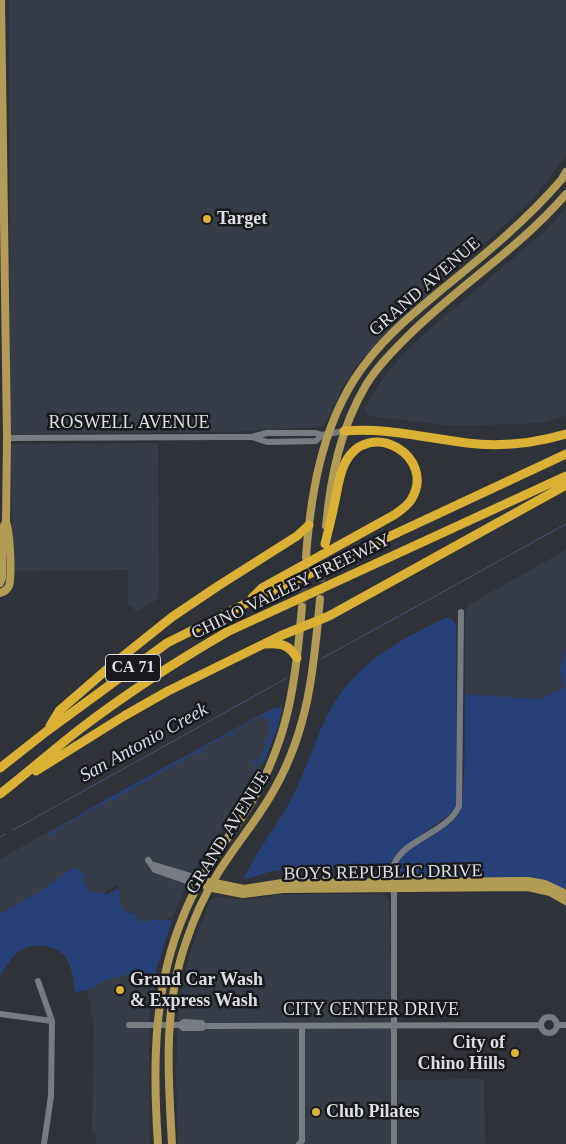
<!DOCTYPE html>
<html>
<head>
<meta charset="utf-8">
<style>
  body { margin:0 }
  canvas { display:block; background:#2f3238 }
</style>
</head>
<body>
<canvas width="566" height="1144"></canvas>
<script>
const ctx = document.querySelector('canvas').getContext('2d');
ctx.lineJoin = 'round';
function fillPath(path, color) { ctx.fillStyle = color; ctx.fill(path, 'evenodd'); }
function stroke(path, color, width, dash) { ctx.strokeStyle = color; ctx.lineWidth = width; ctx.lineCap = dash ? 'butt' : 'round'; ctx.setLineDash(dash || []); ctx.stroke(path); }
function drawText(font, color, halo, rows, align = 'center') {
  ctx.font = font + ' "Times New Roman",serif'; ctx.lineWidth = 5; ctx.setLineDash([]); ctx.textBaseline = 'middle'; ctx.strokeStyle = halo; ctx.fillStyle = color; for (const [text, x, y, turn = 0] of rows) {
    ctx.save(); ctx.translate(x, y); ctx.rotate((+turn || 0) * Math.PI / 180); ctx.textAlign = isNaN(turn) ? turn : align; if (halo) ctx.strokeText(text, 0, 0); ctx.fillText(text, 0, 0); ctx.restore();
  }
}
fillPath(new Path2D(`
  M 9,0 L 566,0 L 566,156 L 531,201 L 381,338 L 358,364 L 345,383 L 326,422 L 321,427 L 233,432 L 10,434 Z
  M 566,208 L 566,416 L 540,423 L 455,426 L 369,416 L 364,408 L 382,380 L 403,354 L 422,336 L 546,230 Z
  M 158,443 L 159,598 L 137,612 L 132,607 L 128,606 L 128,570 L 16,571 L 13,565 L 11,444 Z
  M 566,550 L 566,646 L 560,672 L 566,687 L 540,699 L 465,694 L 465,613 L 468,605 Z
  M 276,707 L 282,708 L 278,726 L 264,762 L 245,797 L 208,849 L 191,876 L 172,918 L 169,917 L 164,921 L 142,922 L 136,916 L 138,914 L 136,913 L 127,912 L 120,905 L 119,886 L 117,885 L 102,893 L 94,891 L 91,893 L 82,879 L 84,874 L 73,868 L 40,892 L 0,914 L 0,859 L 255,717 Z
  M 333,894 L 382,894 L 389,899 L 394,1071 L 393,1144 L 178,1144 L 176,1077 L 178,1011 L 184,976 L 191,949 L 210,902 L 212,899 L 220,897 L 244,900 L 279,895 Z
  M 133,973 L 156,974 L 149,1025 L 150,1144 L 96,1144 L 96,1133 L 92,1133 L 94,1027 L 87,990 L 98,985 L 101,981 Z
  M 484,1079 L 485,1144 L 398,1144 L 398,1080 Z`), '#363c48');
fillPath(new Path2D(`
  M 445,618 C 450,617 454,620 456,625 L 457,794 L 456,806 L 451,813 L 398,852 L 393,860 L 390,870 L 375,869 L 290,869 L 269,872 L 243,880 C 257,849 279,824 294,794 C 306,770 314,744 325,720 C 351,665 393,644 445,618 Z
  M 566,646 L 566,890 L 551,883 L 530,878 L 402,878 C 396,873 396,865 401,858 C 415,841 448,832 459,814 C 467,801 464,714 465,694 L 540,699 L 565,687 L 560,672 Z
  M 276,707 L 282,708 L 278,726 L 264,762 L 263,764 L 258,763 L 256,770 L 254,769 L 256,764 L 251,761 L 252,759 L 258,762 L 266,745 L 262,741 L 267,742 L 271,726 L 267,724 L 271,721 L 269,718 L 265,720 L 262,716 L 233,732 L 235,735 L 233,737 L 231,734 L 202,749 L 204,753 L 201,754 L 199,751 L 171,767 L 172,770 L 169,768 L 117,797 L 117,801 L 111,799 L 54,832 L 51,837 L 48,834 L 36,841 L 105,800 Z
  M 73,868 L 81,871 L 86,876 L 82,879 L 91,893 L 94,891 L 100,893 L 104,892 L 106,895 L 119,888 L 120,905 L 127,912 L 138,914 L 136,917 L 142,922 L 148,922 L 148,920 L 172,920 L 155,974 L 133,973 L 102,981 L 98,985 L 87,990 L 75,992 C 73,981 72,964 64,955 C 55,945 34,943 23,949 C 12,955 6,967 0,976 L 0,914 L 39,892 Z`), '#284078');
stroke(new Path2D(`
  M 321,659 L 566,524
  M 13,830 L 287,678
  M 0,837 L 6,834`), '#45517a', 1);
stroke(new Path2D(`
  M 320,594 L 324,551
  M 302,607 L 306,559`), '#494c52', 8, [8, 4]);
stroke(new Path2D(`
  M 252,437 L 267,442 L 316,441 L 322,435
  M 7,438 L 225,437 L 251,437 L 267,433 L 316,433 L 322,435 L 344,431
  M 148,860 L 155,870 L 198,885
  M 151,864 L 201,879
  M 38,981 L 52,1021 L 51,1096 L 44,1144
  M 0,1014 L 52,1021
  M541 1025a8 8 0 1 1 16 0a8 8 0 1 1-16 0Z
  M 129,1025 L 180,1025 L 184,1022 L 202,1023 L 203,1026
  M 180,1025 L 183,1028 L 202,1028 L 205,1026 L 540,1025
  M 558,1025 L 566,1025
  M 299,1144 L 302,1141 L 302,1026
  M 394,1144 L 394,865 C 402,840 449,832 459,806 L 461,612`), '#777b82', 6);
stroke(new Path2D(`
  M 326,526 C 331,476 340,429 366,385 C 377,367 393,351 408,336 C 458,286 520,248 566,194
  M 306,557 C 311,488 324,414 369,359 C 389,333 415,312 440,291 C 483,256 526,221 562,179 L 566,172
  M 0,583 L 2,578 L 2,530 L 6,522
  M 0,593 C 4,592 7,590 9,586 C 12,576 10,532 6,522 L 7,438 L 1,0
  M 210,882 L 244,889 L 282,883 L 528,881 L 545,884 L 566,894
  M 207,887 L 243,894 L 283,889 L 528,887 L 550,892 L 566,901
  M 158,1144 C 153,1072 153,995 179,927 C 189,899 203,874 219,850 C 230,834 242,819 251,803 C 290,736 295,682 302,607
  M 172,1144 C 168,1076 163,1007 186,942 C 194,918 205,894 218,873 C 236,844 259,818 275,788 C 309,728 314,666 320,599`), '#b29b54', 8);
stroke(new Path2D(`
  M 344,431 C 386,427 425,438 467,443 C 499,447 535,443 566,434
  M 252,598 L 262,588 L 394,515 C 400,511 407,506 411,500 C 438,457 369,416 345,463 C 340,473 338,485 336,496 C 333,512 329,528 325,544
  M 267,644 C 282,643 289,645 297,658
  M 50,726 L 59,711 L 112,665 L 172,617 L 218,586 L 297,536 L 309,525
  M 0,768 L 47,731 L 167,643 L 247,603 L 566,454
  M 36,771 L 124,716 L 168,691 L 280,636 L 329,616 L 566,485
  M 0,794 C 27,773 53,750 80,729 C 127,693 177,661 227,632 L 566,476`), '#dab035', 9);
for (const [x, y, r, color] of [
  [207,219,5,"#dcb233"],
  [120,990,5,"#dcb233"],
  [515,1053,5,"#dcb233"],
  [316,1112,5,"#dcb233"]
]) { const dot = new Path2D(); dot.arc(x, y, r, 0, 2 * Math.PI); ctx.fillStyle = color; ctx.fill(dot); stroke(dot, '#18191c', 2); }
for (const [x, y, w] of [
  [133,668,55]
]) { const box = new Path2D(); box.roundRect(x - w / 2, y - 13.5, w, 27, 4); ctx.fillStyle = '#18191c'; ctx.fill(box); stroke(box, '#dcdee2', 1); }
drawText('bold 16px', '#dcdee2', null, [
  ["CA 71",133,668]
]);
drawText('bold 18px', '#dcdee2', '#18191c', [
  ["Target",217,219],
  ["Grand Car Wash",130,980],
  ["& Express Wash",130,1001],
  ["City of",505,1043,"right"],
  ["Chino Hills",505,1064,"right"],
  ["Club Pilates",326,1112]
], 'left');
drawText('18px', '#dcdee2', '#18191c', [
  ["GRAND AVENUE",425,287,-41],
  ["ROSWELL AVENUE",129,423],
  ["CHINO VALLEY FREEWAY",291,587,-26],
  ["GRAND AVENUE",228,833,-58],
  ["BOYS REPUBLIC DRIVE",383,873,-1],
  ["CITY CENTER DRIVE",371,1010]
]);
drawText('italic 19px', '#d2dbed', '#18191c', [
  ["San Antonio Creek",144,743,-29]
]);
</script>
</body>
</html>
